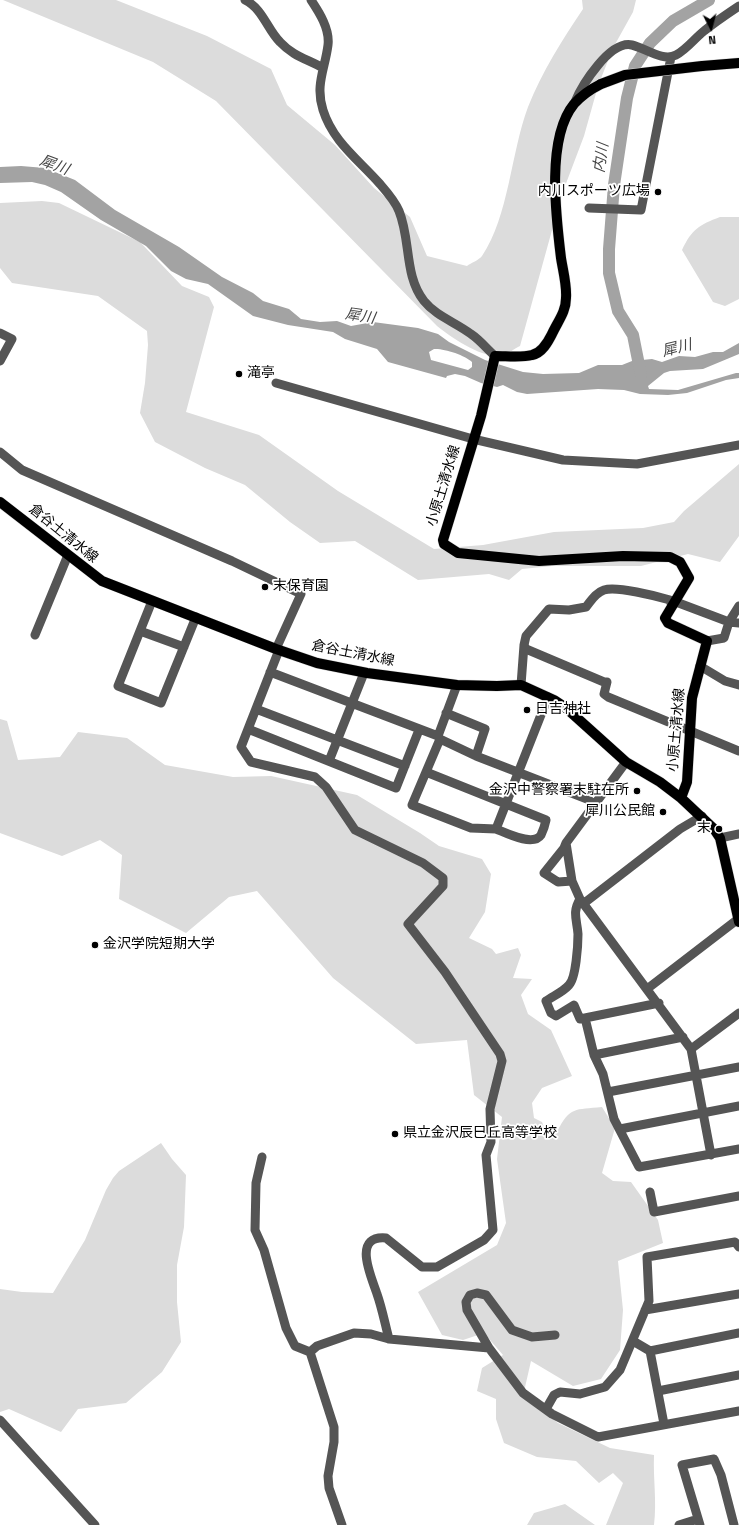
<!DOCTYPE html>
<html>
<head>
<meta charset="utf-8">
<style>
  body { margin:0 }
  #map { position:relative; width:739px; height:1525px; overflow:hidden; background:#fff; font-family:"Titillium Web",sans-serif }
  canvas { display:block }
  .north { position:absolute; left:691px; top:8px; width:40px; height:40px; -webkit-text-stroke:3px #fff; paint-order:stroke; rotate:174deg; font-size:11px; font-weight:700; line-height:16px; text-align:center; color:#000 }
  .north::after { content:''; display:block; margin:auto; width:14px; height:18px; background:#000; clip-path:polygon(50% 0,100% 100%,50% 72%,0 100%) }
</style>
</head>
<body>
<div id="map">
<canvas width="739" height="1525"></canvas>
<div class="north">N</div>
</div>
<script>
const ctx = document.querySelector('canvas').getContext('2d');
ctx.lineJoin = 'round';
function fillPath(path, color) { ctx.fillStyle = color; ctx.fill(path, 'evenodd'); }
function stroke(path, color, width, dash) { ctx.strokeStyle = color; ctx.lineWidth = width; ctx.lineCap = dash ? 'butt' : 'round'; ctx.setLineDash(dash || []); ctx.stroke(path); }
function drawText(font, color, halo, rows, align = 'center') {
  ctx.font = font + ' "Titillium Web","Noto Sans JP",sans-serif'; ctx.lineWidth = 3.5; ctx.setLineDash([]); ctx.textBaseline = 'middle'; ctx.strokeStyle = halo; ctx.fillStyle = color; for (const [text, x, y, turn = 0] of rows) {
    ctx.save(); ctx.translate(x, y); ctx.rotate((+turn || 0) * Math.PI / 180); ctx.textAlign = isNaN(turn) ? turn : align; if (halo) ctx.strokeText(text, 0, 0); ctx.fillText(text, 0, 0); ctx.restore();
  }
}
fillPath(new Path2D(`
  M 3,0 L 116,0 L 207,36 L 271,69 L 287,105 L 335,145 L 374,188 L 410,217 L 427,256 L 467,266 C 471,263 479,260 482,256 C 509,216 511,152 528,107 C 542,72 562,40 583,9 L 582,0 L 636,0 L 633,12 L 613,48 L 598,86 L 584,136 L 562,194 L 520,346 C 515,348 507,355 501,356 C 481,358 452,338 437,326 L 216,101 L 153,62 Z
  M 42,201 L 59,203 L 140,242 L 182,286 L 209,297 L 214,307 L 186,412 L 259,435 L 338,491 L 434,549 L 483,545 L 554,532 L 643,528 L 674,522 L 684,511 L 739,464 L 739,536 L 720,562 L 688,554 L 641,566 L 552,566 L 522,569 L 509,580 L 489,574 L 418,580 L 355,541 L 320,543 L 290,522 L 245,485 L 205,468 L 155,442 L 140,413 L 145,383 L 148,345 L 147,331 L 98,296 L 12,283 L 0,268 L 0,203 Z
  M 720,217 L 739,217 L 739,299 L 725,306 L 713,302 L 682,250 C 692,229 699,225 720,217 Z
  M 0,719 L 7,721 L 18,760 L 60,757 L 78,732 L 127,738 L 165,765 L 233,777 L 271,776 L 357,795 L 420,833 L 439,846 L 482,859 L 491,874 L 485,912 L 469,938 L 492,949 L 496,954 L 518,948 L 521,955 L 513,978 L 532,979 L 521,995 L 528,1014 L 551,1030 L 572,1076 L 542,1088 L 532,1103 L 534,1118 L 542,1122 L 546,1132 L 557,1132 C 570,1106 575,1110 602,1107 L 615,1128 L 602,1173 L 613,1181 L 631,1182 L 658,1220 L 663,1243 L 618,1261 L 623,1310 L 620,1350 L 601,1379 L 573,1386 L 531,1361 L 523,1396 L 558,1423 L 610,1448 L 654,1455 C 653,1479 657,1501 654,1525 L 606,1525 L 623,1483 L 613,1473 L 599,1483 L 576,1461 L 537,1457 L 504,1443 L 496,1419 L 496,1399 L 477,1391 L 482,1368 L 503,1355 L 484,1333 L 463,1340 L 442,1335 L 418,1292 L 497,1245 L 506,1223 L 497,1159 L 502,1117 L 474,1095 L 467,1040 L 416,1044 L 333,978 L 257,891 L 229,897 L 186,933 L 119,899 L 122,855 L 100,840 L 62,856 L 0,833 Z
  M 161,1143 L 172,1159 L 186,1175 L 184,1227 L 177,1265 L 177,1302 L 181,1342 L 162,1372 L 126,1403 L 78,1409 L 61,1432 L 9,1409 L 0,1412 L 0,1289 L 22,1292 L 53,1293 L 85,1240 L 106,1190 L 113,1178 L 119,1171 Z
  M 565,1504 L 595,1525 L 527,1525 L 534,1513 Z`), '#dcdcdc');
fillPath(new Path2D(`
  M 21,166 L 45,168 L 75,180 L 115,210 L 179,247 L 222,277 L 253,293 L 263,301 L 289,309 L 301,319 L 320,322 L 337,321 L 351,326 L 373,322 L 418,328 L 438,334 L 449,342 L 485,360 L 523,372 L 543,374 L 579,373 L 598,365 L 622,365 L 632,361 L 652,359 L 662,362 L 679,356 L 695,357 L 713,352 L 723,352 L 739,343 L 739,354 L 703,369 L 670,371 L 664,373 L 648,386 L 649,389 L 678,390 L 736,373 L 739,373 L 739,378 L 726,380 L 687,393 L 668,395 L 640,394 L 624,390 L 598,389 L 527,394 L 517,392 L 503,385 L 497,387 L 481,383 L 465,376 L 455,374 L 447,376 L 446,378 L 388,362 L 377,349 L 345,339 L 333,332 L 288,325 L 253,316 L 208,284 L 186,279 L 171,271 L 146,246 L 101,220 L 61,192 L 45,185 L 32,182 L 0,183 L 0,167 ZM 434,349 C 443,348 465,355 472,362 L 472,367 L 468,370 L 431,360 L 429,352 Z`), '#a3a3a3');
stroke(new Path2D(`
  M 641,375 L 633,335 L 618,311 L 609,273 L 609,249 L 614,185 L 627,98 L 635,66 L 650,43 L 673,21 L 709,0`), '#a3a3a3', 12);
const major = new Path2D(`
  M 702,66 L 739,63
  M 601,84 C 591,89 582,95 574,104 C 546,138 556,217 561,258 C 563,271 567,285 566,298 C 566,312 558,321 552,334 C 548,342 542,353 532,355 C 521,358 507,356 495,356 L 481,416 L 443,540 L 444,544 L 458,553 L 539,561 L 623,556 L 670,557 L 680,562 L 689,578 L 665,618 L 668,623 L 707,641 L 692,698 L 687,782 L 681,798
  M 0,502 L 102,581 L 276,649 L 317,663 L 367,673 L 457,685 L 497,686 L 521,685 L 554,700 L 566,708 L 626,762 L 660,782 L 681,798 L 714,829 L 720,838 L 739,922`);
stroke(major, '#dbdbdb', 11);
stroke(new Path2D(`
  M 245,0 C 263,9 267,29 280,42 C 293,56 307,59 323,68
  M 311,0 C 319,12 330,29 328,45 C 325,69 315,85 323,110 C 333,142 359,160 380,184 C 387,192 395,201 399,211 C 411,240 404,276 424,301 C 436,316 455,322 471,334 C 480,340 487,349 495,356
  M 575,102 C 582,85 610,40 632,45 C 645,48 663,62 676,55 C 686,50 695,38 704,31 C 715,22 727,14 739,6
  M 589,208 L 641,210 L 671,57
  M 0,333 L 12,339 L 0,361
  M 276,383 L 473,439 L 563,460 L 637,464 L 739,445
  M 0,452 L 22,470 L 232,561 L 301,594 L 276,649
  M 152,601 L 118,686 L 161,703 L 196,617
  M 676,602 L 729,622 L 739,623
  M 140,631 L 184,647
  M 35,635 L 68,555
  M 707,641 L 724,638 L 729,622 L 739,606
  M 524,645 L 526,649 L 604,682 L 607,682 L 604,694 L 608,697 L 739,751
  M 279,650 L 241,747 L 251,762 L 315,777 L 326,787 L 355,830 L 423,863 L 443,878 L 443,886 L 408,924 L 445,972 L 500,1054 L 502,1061 L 490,1109 L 491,1142 L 486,1155 L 493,1230 L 484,1240 L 437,1267 L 422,1267 L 386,1238 C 351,1235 372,1278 377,1294 C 382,1308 385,1324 389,1339
  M 700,666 L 725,681 L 739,685
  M 270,672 L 438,736 L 440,739 L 476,756 L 587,799 L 594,804
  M 521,685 L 524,645 L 526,636 L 549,609 L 569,610 L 586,607 C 591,601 595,593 604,590 C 617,586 656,596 670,600 L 672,606
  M 256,709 L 405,766
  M 446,713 L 485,729 L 476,756
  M 248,729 L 396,788 L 419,730
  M 438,736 L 457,685
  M 440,739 L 412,805 L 471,828 L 496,829 L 548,697
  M 329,761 L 364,673
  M 626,762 L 566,843 L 572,881 L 580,899 L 691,1049 L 711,1155
  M 426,772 L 546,820 C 545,825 543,831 541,835 C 533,847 506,833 496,829
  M 720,838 L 739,834
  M 566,843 L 564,848 L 544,873 L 558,882 L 572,881
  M 580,899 C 572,912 577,920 578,934 C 578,945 576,978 569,985 C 563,992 553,996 546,1001 L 551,1013 L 556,1016 L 574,1005 L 580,1019 L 659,1003
  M 583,904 L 680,829 L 702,816
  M 647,989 L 738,919
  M 585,1018 L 594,1055
  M 683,1037 L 594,1055 L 603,1074 L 614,1119 L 639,1167 L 739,1149
  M 691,1049 L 739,1013
  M 608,1092 L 739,1067
  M 620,1129 L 739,1106
  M 262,1157 L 256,1183 L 255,1230 L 264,1250 L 286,1328 L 295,1346 L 310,1352
  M 650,1192 L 654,1212 L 739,1196
  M 645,1310 L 739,1294
  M 555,1335 L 532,1337 L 512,1330 L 486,1295 L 477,1293 L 470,1295 L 466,1302 L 467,1310 L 489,1348 L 523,1393 L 552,1414 L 598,1437 L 739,1411
  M 633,1341 L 650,1351 L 664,1424
  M 650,1351 L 739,1333
  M 658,1391 L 739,1375
  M 546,1409 L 554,1395 L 560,1392 L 580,1394 L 605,1387 L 620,1370 L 649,1301 L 647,1257 L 735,1242 L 739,1247
  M 0,1420 L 95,1525
  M 342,1525 L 329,1488 L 328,1476 L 334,1442 L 334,1427 L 310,1352 L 317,1346 L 354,1333 L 371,1334 L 389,1339 L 489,1348
  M 679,1525 L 698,1519
  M 700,1525 L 682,1465 L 714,1459 L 721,1475 L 734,1525`), '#555', 9);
stroke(major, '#000', 10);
const majorBridge = new Path2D(`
  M 601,84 L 625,75 L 702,66`);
stroke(majorBridge, '#dbdbdb', 11, []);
stroke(majorBridge, '#000', 10);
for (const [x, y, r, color] of [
  [658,192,4,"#000"],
  [239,374,4,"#000"],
  [265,587,4,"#000"],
  [527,710,4,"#000"],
  [637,791,4,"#000"],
  [663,812,4,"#000"],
  [719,829,4,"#000"],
  [95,945,4,"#000"],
  [395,1134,4,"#000"]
]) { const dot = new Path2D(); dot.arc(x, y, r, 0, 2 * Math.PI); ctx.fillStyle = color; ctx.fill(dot); stroke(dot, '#fff', 1.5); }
drawText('14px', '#000', '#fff', [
  ["内川スポーツ広場",650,192,"right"],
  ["滝亭",247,374],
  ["末保育園",273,587],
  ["日吉神社",535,710],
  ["金沢中警察署末駐在所",629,791,"right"],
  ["犀川公民館",655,812,"right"],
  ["末",711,829,"right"],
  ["金沢学院短期大学",103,945],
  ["県立金沢辰巳丘高等学校",403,1134]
], 'left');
drawText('14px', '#000', '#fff', [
  ["小原土清水線",444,486,-73],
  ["倉谷土清水線",63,534,39],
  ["倉谷土清水線",353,654,11],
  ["小原土清水線",677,730,-85]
]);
drawText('italic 15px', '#444', '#fff', [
  ["内川",602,158,-82],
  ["犀川",54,166,20],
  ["犀川",360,317,9],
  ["犀川",677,349,-14]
]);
</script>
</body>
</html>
